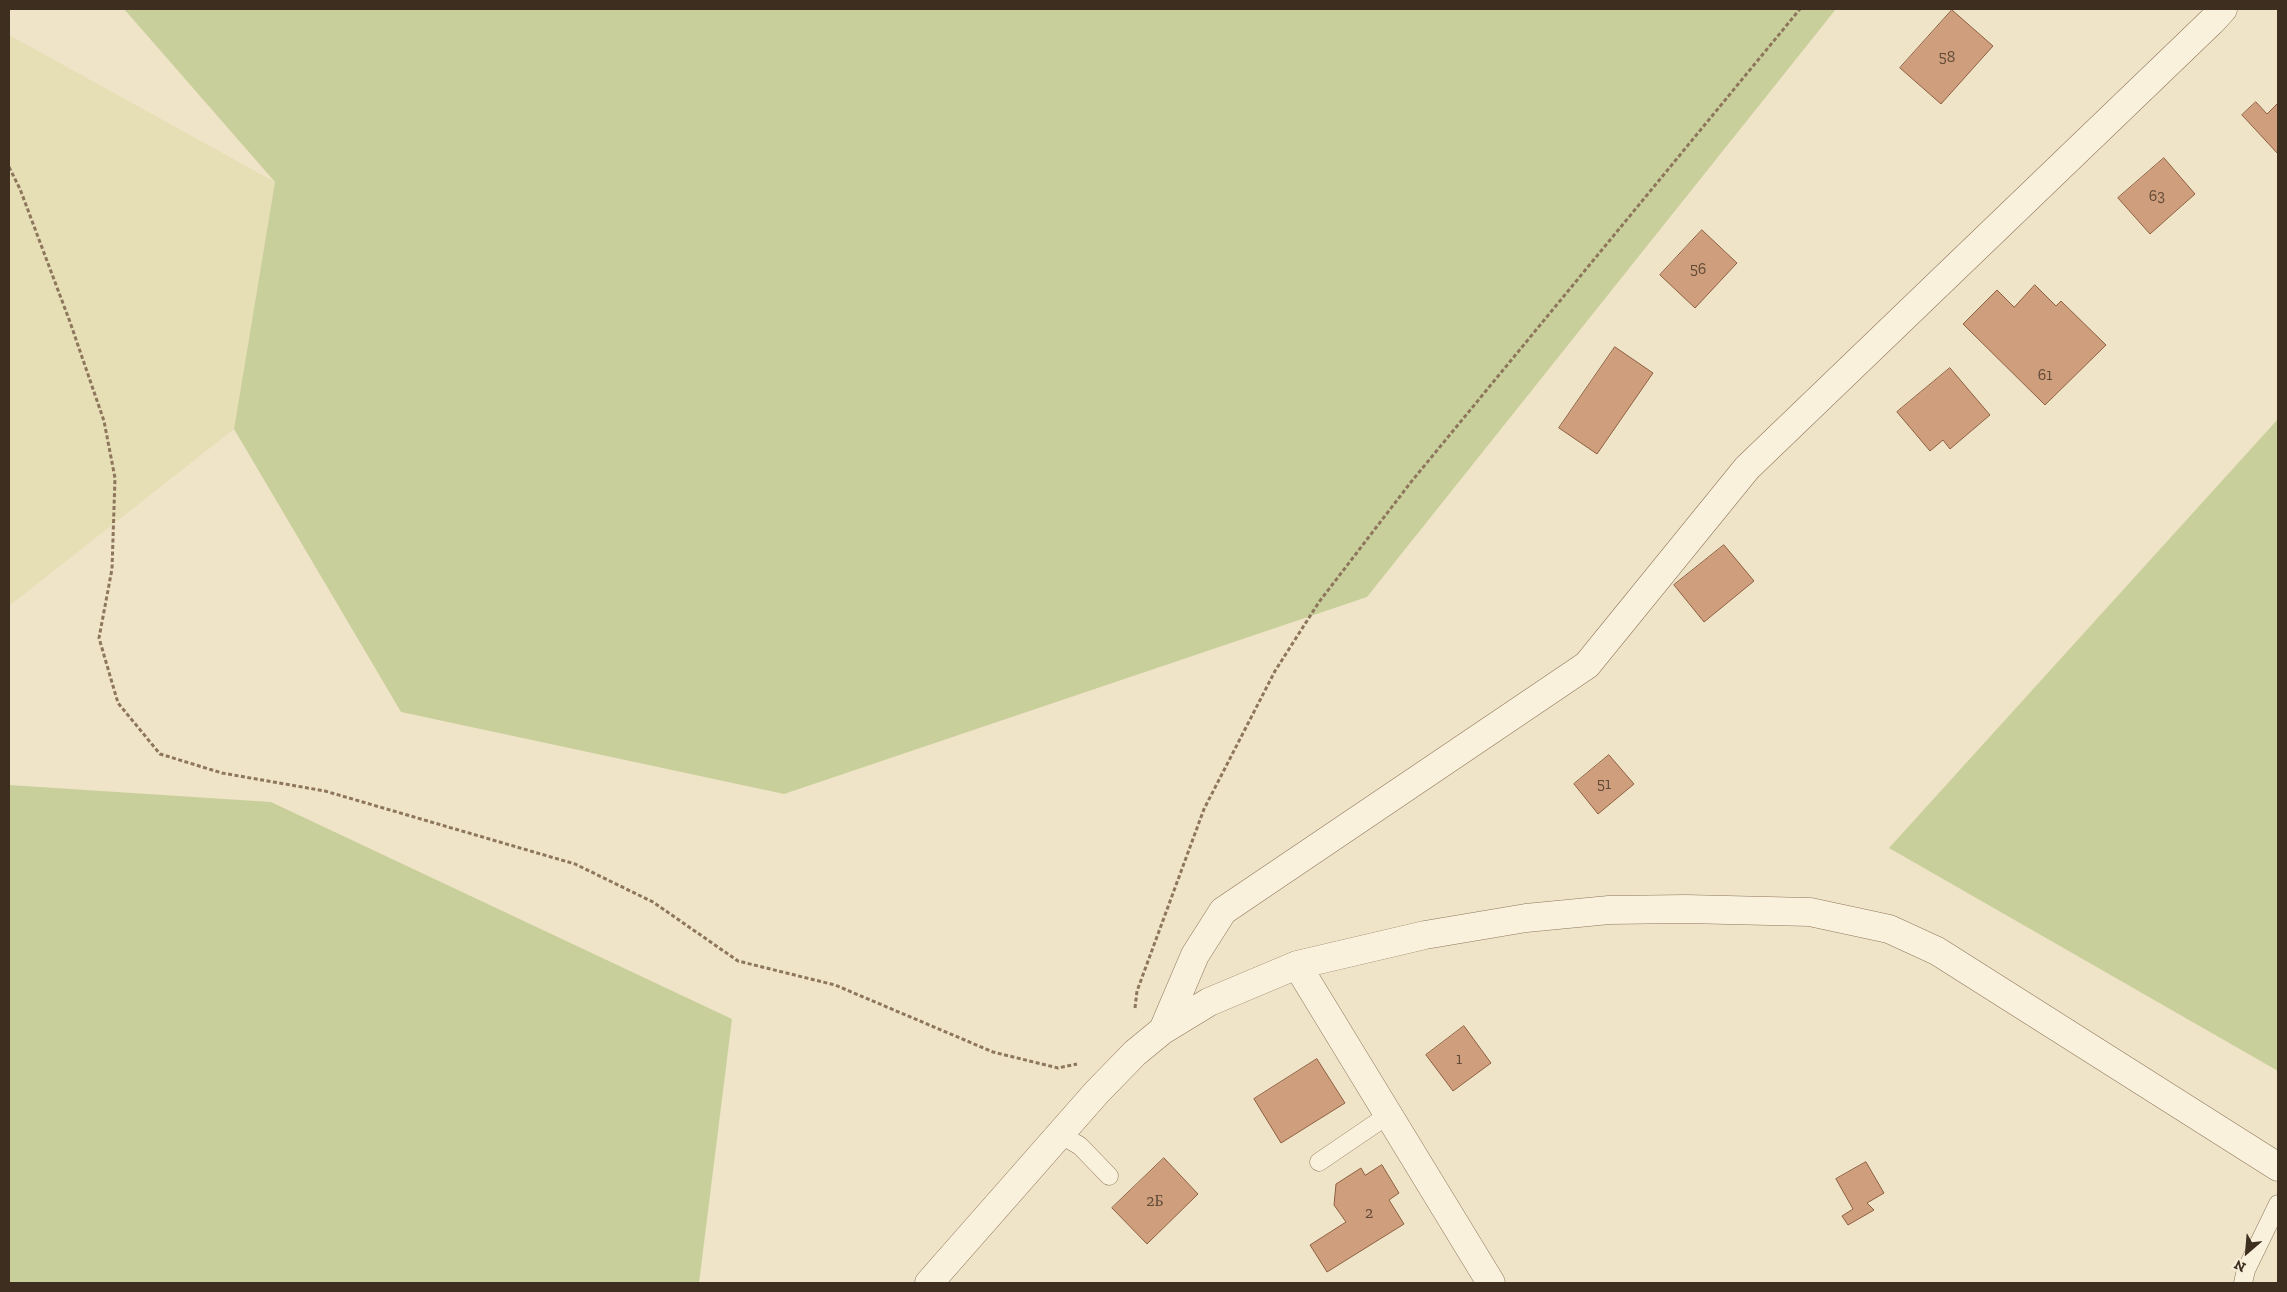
<!DOCTYPE html>
<html>
<head>
<meta charset="utf-8">
<style>
  body { margin:0 }
  #map { position:relative; width:2287px; height:1292px; overflow:hidden; background:#f0e4c8; font-family:"Zilla Slab",serif }
  canvas { display:block }
  .frame { position:absolute; inset:0; border:10px solid #3d2e20; pointer-events:none }
  .north { position:absolute; left:2222px; top:1227px; width:50px; height:50px; -webkit-text-stroke:4px #f7eed8; paint-order:stroke; rotate:207deg; font-size:14px; font-weight:700; line-height:20px; text-align:center; color:#3d2e20 }
  .north::after { content:''; display:block; margin:auto; width:18px; height:22px; background:#3d2e20; clip-path:polygon(50% 0,100% 100%,50% 72%,0 100%) }
</style>
</head>
<body>
<div id="map">
<canvas width="2287" height="1292"></canvas>
<div class="frame"></div>
<div class="north">N</div>
</div>
<script>
const ctx = document.querySelector('canvas').getContext('2d');
ctx.lineJoin = 'round';
function fillPath(path, color) { ctx.fillStyle = color; ctx.fill(path, 'evenodd'); }
function stroke(path, color, width, dash) { ctx.strokeStyle = color; ctx.lineWidth = width; ctx.lineCap = dash ? 'butt' : 'round'; ctx.setLineDash(dash || []); ctx.stroke(path); }
function drawText(font, color, halo, rows, align = 'center') {
  ctx.font = font + ' "Zilla Slab",serif'; ctx.lineWidth = 4; ctx.setLineDash([]); ctx.textBaseline = 'middle'; ctx.strokeStyle = halo; ctx.fillStyle = color; for (const [text, x, y, turn = 0] of rows) {
    ctx.save(); ctx.translate(x, y); ctx.rotate((+turn || 0) * Math.PI / 180); ctx.textAlign = isNaN(turn) ? turn : align; if (halo) ctx.strokeText(text, 0, 0); ctx.fillText(text, 0, 0); ctx.restore();
  }
}
fillPath(new Path2D(`
  M 9,35 L 275,182 L 234,429 L 9,606 Z`), '#e6deb5');
fillPath(new Path2D(`
  M 124,9 L 1836,9 L 1367,597 L 784,794 L 401,712 L 234,429 L 275,182 Z
  M 2278,419 L 2278,1071 L 1889,848 Z
  M 9,785 L 271,802 L 732,1019 L 699,1283 L 9,1283 Z`), '#c9cf9b');
const building = new Path2D(`
  M 1952,10 L 1993,46 L 1941,104 L 1900,68 Z
  M 2256,102 L 2267,114 L 2278,103 L 2278,154 L 2242,115 Z
  M 2164,158 L 2195,194 L 2150,234 L 2118,198 Z
  M 1702,230 L 1737,263 L 1695,308 L 1660,275 Z
  M 2035,285 L 2056,306 L 2061,301 L 2106,345 L 2045,405 L 1963,324 L 1997,290 L 2014,307 Z
  M 1615,347 L 1653,373 L 1597,454 L 1559,428 Z
  M 1950,368 L 1990,415 L 1950,449 L 1943,440 L 1930,451 L 1897,412 Z
  M 1724,545 L 1754,581 L 1704,622 L 1674,585 Z
  M 1609,755 L 1634,784 L 1598,814 L 1574,784 Z
  M 1464,1026 L 1491,1063 L 1453,1091 L 1426,1055 Z
  M 1317,1059 L 1345,1103 L 1281,1143 L 1254,1099 Z
  M 1164,1158 L 1198,1194 L 1147,1244 L 1112,1208 Z
  M 1866,1162 L 1884,1193 L 1867,1203 L 1874,1210 L 1848,1225 L 1842,1216 L 1853,1209 L 1836,1179 Z
  M 1382,1165 L 1399,1193 L 1389,1200 L 1404,1224 L 1327,1272 L 1310,1245 L 1346,1222 L 1334,1205 L 1336,1184 L 1361,1168 L 1365,1175 Z`);
fillPath(building, '#cf9f7d');
stroke(building, '#8d5f41', 1);
const service = new Path2D(`
  M 1060,1134 L 1080,1146 L 1109,1176
  M 1319,1162 L 1388,1115
  M 2243,1283 L 2246,1270 L 2278,1204`);
const minor = new Path2D(`
  M 1297,965 L 1491,1283
  M 1163,1030 L 1195,955 L 1223,911 L 1587,665 L 1747,468 L 2212,21 L 2223,9
  M 929,1283 L 1097,1092 L 1135,1053 L 1163,1030 L 1209,1002 L 1297,965 L 1425,935 L 1526,918 L 1609,910 L 1686,909 L 1810,912 L 1889,929 L 1937,951 L 2278,1167`);
stroke(service, '#8d765c', 19);
stroke(minor, '#8d765c', 29);
stroke(new Path2D(`
  M 9,167 L 20,189 L 70,322 L 104,421 L 115,478 L 112,569 L 99,638 L 118,703 L 160,754 L 222,773 L 325,791 L 575,864 L 653,902 L 738,961 L 835,985 L 993,1052 L 1058,1068 L 1077,1064
  M 1135,1008 L 1137,991 L 1204,809 L 1275,671 L 1319,602 L 1411,482 L 1800,9`), '#8d765c', 3, [4, 2.5]);
stroke(service, '#faf1dc', 18);
stroke(minor, '#faf1dc', 28);
drawText('16px', '#624a37', null, [
  ["58",1947,57],
  ["63",2157,196],
  ["56",1698,269],
  ["61",2045,375],
  ["51",1604,784],
  ["1",1459,1059],
  ["2Б",1155,1201],
  ["2",1369,1213]
]);
</script>
</body>
</html>
